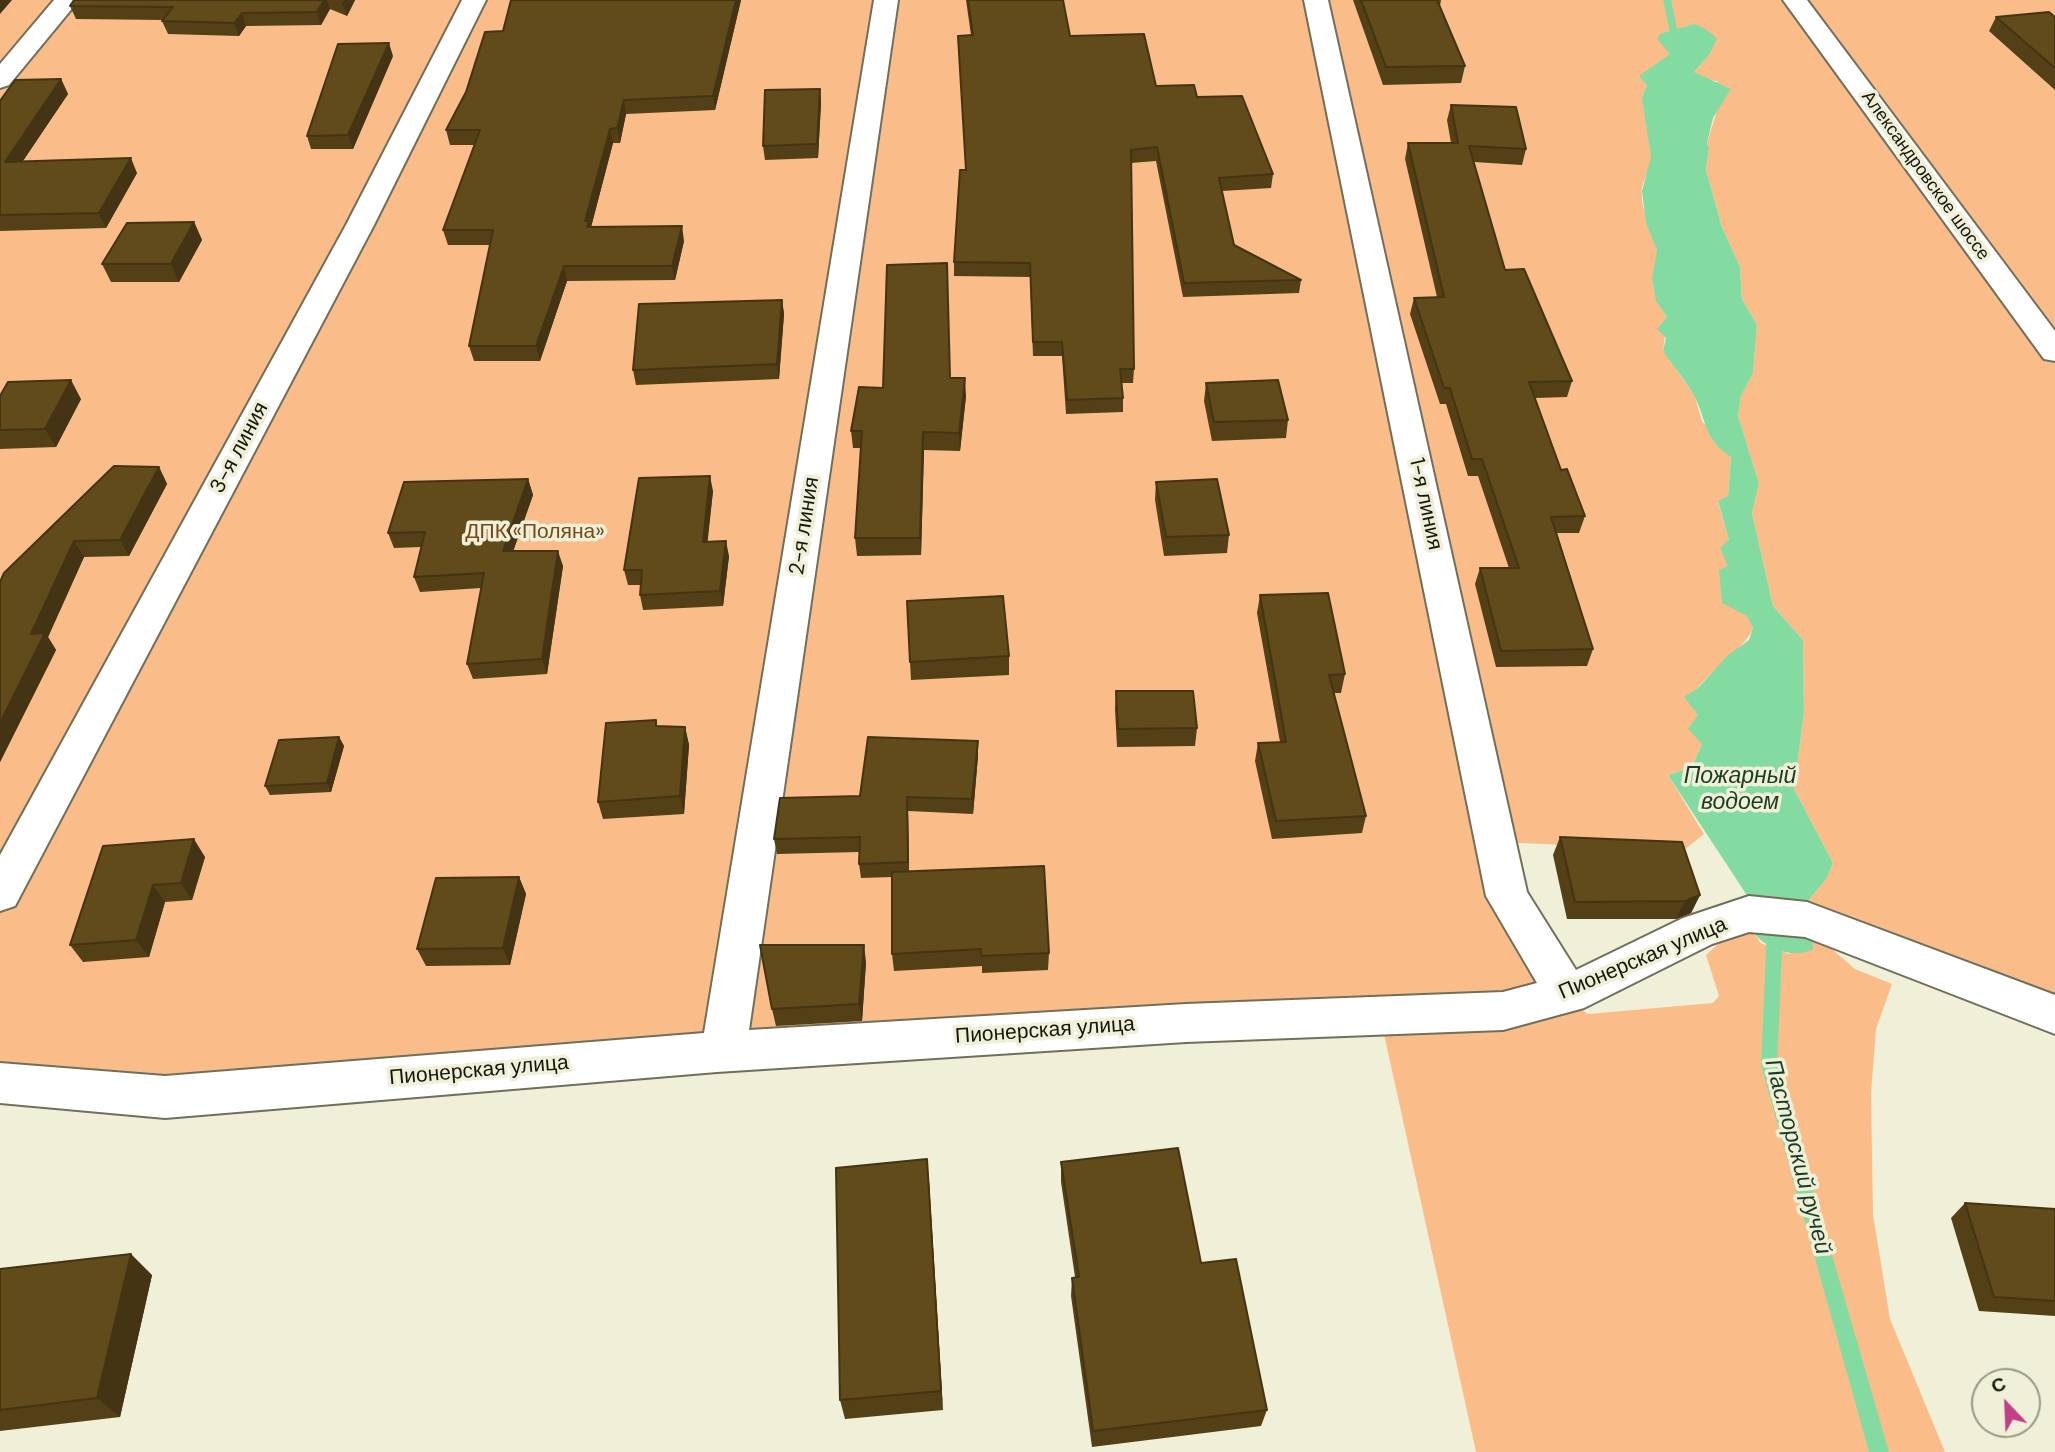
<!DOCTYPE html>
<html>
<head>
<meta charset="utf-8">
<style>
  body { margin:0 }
  #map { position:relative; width:2055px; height:1452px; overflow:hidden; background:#eff0d7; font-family:"DM Sans",sans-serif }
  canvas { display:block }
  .north { position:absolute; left:1971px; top:1368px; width:70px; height:70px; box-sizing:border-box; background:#eff0d7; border:2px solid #989986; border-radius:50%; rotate:337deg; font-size:19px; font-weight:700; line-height:28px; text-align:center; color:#16160d }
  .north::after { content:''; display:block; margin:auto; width:24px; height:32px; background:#c34086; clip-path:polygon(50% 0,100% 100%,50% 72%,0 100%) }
</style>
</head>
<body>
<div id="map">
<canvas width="2055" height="1452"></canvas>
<div class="north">С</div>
</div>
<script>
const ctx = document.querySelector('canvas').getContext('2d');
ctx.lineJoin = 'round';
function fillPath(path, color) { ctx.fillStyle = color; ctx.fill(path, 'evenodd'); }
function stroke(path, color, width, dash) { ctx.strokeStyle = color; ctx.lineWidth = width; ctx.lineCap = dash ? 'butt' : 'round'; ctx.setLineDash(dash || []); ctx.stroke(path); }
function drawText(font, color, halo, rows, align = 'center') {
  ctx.font = font + ' "DM Sans",sans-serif'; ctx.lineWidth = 7; ctx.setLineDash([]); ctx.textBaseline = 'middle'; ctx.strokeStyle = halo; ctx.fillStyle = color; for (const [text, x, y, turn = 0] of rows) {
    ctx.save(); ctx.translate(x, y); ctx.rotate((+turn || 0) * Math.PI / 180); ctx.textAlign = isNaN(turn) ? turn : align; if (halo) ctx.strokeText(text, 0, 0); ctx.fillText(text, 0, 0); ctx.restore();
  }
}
fillPath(new Path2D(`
  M 0,0 L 2055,0 L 2055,1017 L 1804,906 L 1827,878 L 1833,863 L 1794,789 L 1804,713 L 1803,640 L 1773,606 L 1752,513 L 1759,483 L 1738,416 L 1741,396 L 1753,373 L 1757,325 L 1742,299 L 1740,267 L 1722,227 L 1706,170 L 1709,150 L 1707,143 L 1720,101 L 1717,81 L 1704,79 L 1694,72 L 1710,54 L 1713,44 C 1693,49 1667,50 1655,69 C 1632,104 1653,122 1651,157 C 1651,168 1644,178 1642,188 C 1639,212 1656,231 1657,251 C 1658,283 1644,283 1667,317 L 1663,351 L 1694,394 L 1702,421 L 1731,456 L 1728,496 L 1718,502 L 1729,540 L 1728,567 L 1753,628 C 1748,645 1711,670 1697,689 L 1702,744 L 1692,767 L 1668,775 L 1704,834 L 1684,850 L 1497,842 L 1576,1006 L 1588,1014 L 1713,1003 L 1719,996 L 1706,955 L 1726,937 L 1752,931 L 1761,943 L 1789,954 L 1812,932 L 1855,969 L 1892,984 L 1876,1029 L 1871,1093 L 1873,1215 L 1890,1319 L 1945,1452 L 1476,1452 L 1380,1016 L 717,1052 L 0,1083 Z`), '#fabd8a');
fillPath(new Path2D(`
  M 1694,24 L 1704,28 L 1717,38 L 1710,54 L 1694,72 L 1731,89 L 1713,118 L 1707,143 L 1709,149 L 1706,170 L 1722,227 L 1740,267 L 1742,299 L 1757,325 L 1753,373 L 1741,396 L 1738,416 L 1759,483 L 1752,513 L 1773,606 L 1803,640 L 1804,713 L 1794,789 L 1833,863 L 1827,878 L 1804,906 L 1750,900 L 1668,775 L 1692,767 L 1702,744 L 1688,729 L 1698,715 L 1684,697 L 1697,689 L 1728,655 L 1749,640 L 1753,628 L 1747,616 L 1722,603 L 1719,570 L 1728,566 L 1720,548 L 1729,540 L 1718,501 L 1728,496 L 1731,457 C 1701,437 1708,419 1692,392 C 1684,378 1672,365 1663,351 L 1666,338 L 1657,329 L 1667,317 L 1656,301 L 1652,278 L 1657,250 L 1646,223 L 1642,191 L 1651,157 L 1642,98 L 1647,85 L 1639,76 L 1670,54 L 1657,39 L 1660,34 Z
  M 1752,931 L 1812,932 L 1813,949 C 1792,960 1765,948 1752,931 Z`), '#84dba1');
fillPath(new Path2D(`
  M 1663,0 L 1671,0 L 1681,48 L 1673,46 Z
  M 1775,923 L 1780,924 L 1783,929 L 1777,1065 L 1889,1452 L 1869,1452 L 1761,1065 L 1767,929 L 1770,924 Z`), '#84dba1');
const minor = new Path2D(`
  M 54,0 L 79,0 L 9,85 L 0,88 L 0,64 Z
  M 462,0 L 486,0 L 374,225 L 15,906 L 0,911 L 0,855 L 346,225 Z
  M 874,0 L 898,0 L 749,1030 L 1186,1004 L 1503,992 L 1537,983 L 1486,896 L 1304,0 L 1328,0 L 1527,892 L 1576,970 L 1683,918 L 1749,896 L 1807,902 L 2055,995 L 2055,1034 L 1805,937 L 1749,932 L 1712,944 L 1584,1008 L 1503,1030 L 1186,1042 L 717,1072 L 165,1118 L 0,1103 L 0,1063 L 165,1076 L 704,1033 Z
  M 1783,0 L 1807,0 L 2055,331 L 2055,361 L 2044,359 Z`);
stroke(minor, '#70705a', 4);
fillPath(minor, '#fff');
fillPath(new Path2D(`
  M 74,0 L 355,0 L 347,16 L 330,9 L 321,25 L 246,26 L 239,36 L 168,34 L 162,21 L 163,20 L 76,19 L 70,6 Z
  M 741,0 L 715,110 L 626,114 L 620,143 L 613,143 L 591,227 L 684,241 L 675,280 L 567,281 L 540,361 L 474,361 L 469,346 L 490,245 L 448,245 L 443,230 L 475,145 L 450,145 L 446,130 L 503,31 Z
  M 966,0 L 1063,0 L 1070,36 L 1156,86 L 1197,97 L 1273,174 L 1271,188 L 1222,191 L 1234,245 L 1301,280 L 1299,293 L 1183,297 L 1156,161 L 1131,163 L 1134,369 L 1133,383 L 1122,383 L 1123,398 L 1123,412 L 1066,414 L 1062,356 L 1033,356 L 1030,277 L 954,276 L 954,262 L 965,170 L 971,35 Z
  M 1353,0 L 1441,0 L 1440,6 L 1465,66 L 1461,83 L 1383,85 Z
  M 1996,17 L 2055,17 L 2055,90 L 1989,31 Z
  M 393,56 L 353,149 L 311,149 L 307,136 Z
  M 61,79 L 68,94 L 23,161 L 137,173 L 106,228 L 0,231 L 0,101 Z
  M 820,89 L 821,103 L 818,158 L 765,160 L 763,146 Z
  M 1451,105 L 1526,149 L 1522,165 L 1474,162 L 1505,270 L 1572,381 L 1567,397 L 1535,398 L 1561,470 L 1585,516 L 1579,533 L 1557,533 L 1593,649 L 1587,666 L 1496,667 L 1475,584 L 1480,568 L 1509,568 L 1478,476 L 1468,476 L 1446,404 L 1440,404 L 1410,314 L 1414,298 L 1437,297 L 1405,159 L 1408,143 L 1451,143 L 1447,120 Z
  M 194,222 L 202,240 L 179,282 L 111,282 L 102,264 Z
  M 782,300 L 784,314 L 779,379 L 636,385 L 633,370 Z
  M 950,378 L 966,396 L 960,451 L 924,450 L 921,555 L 857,556 L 855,538 L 861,448 L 853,448 L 851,431 L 883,388 Z
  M 1206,383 L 1288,420 L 1286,438 L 1212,441 L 1204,401 Z
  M 0,396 L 81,399 L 56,447 L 0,449 Z
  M 159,467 L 167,484 L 129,556 L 84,557 L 48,637 L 56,650 L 0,762 L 0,582 Z
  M 528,479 L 533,495 L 513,551 L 563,566 L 547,674 L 473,679 L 467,664 L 481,588 L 420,592 L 414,577 L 421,547 L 394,548 L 388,533 Z
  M 1156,482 L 1229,535 L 1227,553 L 1164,556 L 1155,500 Z
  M 713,491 L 707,542 L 729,556 L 723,606 L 643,610 L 640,595 L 641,585 L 628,585 L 624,570 Z
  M 1260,595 L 1345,674 L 1341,693 L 1334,693 L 1366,816 L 1362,833 L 1272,839 L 1255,761 L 1258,743 L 1280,742 L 1257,613 Z
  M 1009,656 L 1009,675 L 911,680 L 910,662 Z
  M 1116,691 L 1197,728 L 1195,746 L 1117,747 L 1115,709 Z
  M 657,726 L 685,727 L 689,745 L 684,814 L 603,819 L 598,802 Z
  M 339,737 L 344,746 L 331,792 L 270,795 L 265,786 Z
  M 978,756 L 973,814 L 908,811 L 909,871 L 1049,953 L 1048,970 L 982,973 L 982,966 L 894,971 L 892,954 L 892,877 L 861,878 L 859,864 L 859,852 L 777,854 L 774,839 L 860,796 Z
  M 1560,837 L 1700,895 L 1691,913 L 1676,919 L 1567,919 L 1553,855 Z
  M 103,846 L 205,857 L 192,900 L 165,902 L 149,957 L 83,962 L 70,945 Z
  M 519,877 L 526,894 L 510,965 L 426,966 L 417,949 Z
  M 866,962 L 862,1021 L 776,1026 L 772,1009 Z
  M 1061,1162 L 1201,1263 L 1267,1410 L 1261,1426 L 1092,1447 L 1071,1296 L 1072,1278 L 1075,1277 L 1061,1182 Z
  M 929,1181 L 943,1410 L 845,1419 L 840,1400 Z
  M 1965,1203 L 2055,1209 L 2055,1316 L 1979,1311 L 1951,1218 Z
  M 0,1269 L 152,1275 L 120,1417 L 0,1431 Z`), '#534017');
fillPath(new Path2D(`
  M 0,0 L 12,0 L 0,14 Z
  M 324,0 L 327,0 L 330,9 L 321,25 L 317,12 Z
  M 344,0 L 355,0 L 347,16 L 342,3 Z
  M 736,0 L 741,0 L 715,110 L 713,96 Z
  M 242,13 L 246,26 L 239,36 L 234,23 Z
  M 389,43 L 393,56 L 353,149 L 348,135 Z
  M 61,79 L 68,94 L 12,177 L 5,162 Z
  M 820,89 L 821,103 L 818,158 L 817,144 Z
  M 624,100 L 626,114 L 620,143 L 617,128 Z
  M 610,129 L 613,143 L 589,235 L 585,221 Z
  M 131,158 L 137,173 L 106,228 L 99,213 Z
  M 194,222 L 202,240 L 179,282 L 171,264 Z
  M 682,226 L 684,241 L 675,280 L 672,266 Z
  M 564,266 L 567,281 L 540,361 L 536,346 Z
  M 782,300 L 784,314 L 779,379 L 777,364 Z
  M 965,378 L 966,396 L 960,451 L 959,433 Z
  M 71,380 L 81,399 L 56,447 L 45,429 Z
  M 923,432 L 924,450 L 921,555 L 920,538 Z
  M 159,467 L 167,484 L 129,556 L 120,540 Z
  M 710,476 L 713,491 L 706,557 L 703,542 Z
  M 528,479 L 533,495 L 508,566 L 503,551 Z
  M 74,541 L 84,557 L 48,637 L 56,650 L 0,762 L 0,723 L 31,634 Z
  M 726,541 L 729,556 L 723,606 L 720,591 Z
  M 558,551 L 563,566 L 547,674 L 542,659 Z
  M 685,727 L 689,745 L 684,814 L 680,796 Z
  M 339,737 L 344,746 L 331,792 L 327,783 Z
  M 978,741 L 978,756 L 973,814 L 972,799 Z
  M 907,797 L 908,811 L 909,876 L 908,862 Z
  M 194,839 L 205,857 L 192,900 L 181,883 Z
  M 519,877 L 526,894 L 510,965 L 503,948 Z
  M 153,885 L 165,902 L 149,957 L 136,940 Z
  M 1700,895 L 1691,913 L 1676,919 L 1685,901 Z
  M 864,945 L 866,962 L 862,1021 L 859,1004 Z
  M 927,1159 L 929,1181 L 943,1410 L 941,1391 Z
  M 131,1254 L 152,1275 L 120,1417 L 97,1398 Z`), '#443413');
const building = new Path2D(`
  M 74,0 L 324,0 L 317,12 L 242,13 L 234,23 L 162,21 L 173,7 L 70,6 Z
  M 511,0 L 736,0 L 713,96 L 624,100 L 617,128 L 610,129 L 585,221 L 589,221 L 587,227 L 682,226 L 672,266 L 564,266 L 536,346 L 469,346 L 493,230 L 443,230 L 480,130 L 446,130 L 466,92 L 485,32 L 503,31 Z
  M 968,0 L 1063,0 L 1070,36 L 1144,34 L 1156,86 L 1194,85 L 1197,97 L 1242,96 L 1273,174 L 1219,178 L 1234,245 L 1301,280 L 1184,283 L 1157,147 L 1131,150 L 1134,369 L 1120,369 L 1123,398 L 1067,400 L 1062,342 L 1033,342 L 1030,263 L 954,262 L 960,170 L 966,170 L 958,36 L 973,35 Z
  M 1361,0 L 1437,0 L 1465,66 L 1386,67 Z
  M 2049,12 L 2055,17 L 2055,68 L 1996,17 Z
  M 389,43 L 348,135 L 307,136 L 338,44 Z
  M 61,79 L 5,162 L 131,158 L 99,213 L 0,215 L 0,101 L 15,80 Z
  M 820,89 L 817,144 L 763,146 L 765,90 Z
  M 1451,105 L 1516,107 L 1526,149 L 1469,146 L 1505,270 L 1524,269 L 1572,381 L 1529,382 L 1561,470 L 1567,469 L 1585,516 L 1551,517 L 1593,649 L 1501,651 L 1480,568 L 1519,568 L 1482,459 L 1472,459 L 1450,388 L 1444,388 L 1414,298 L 1444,297 L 1408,143 L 1458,143 Z
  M 194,222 L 171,264 L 102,264 L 127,223 Z
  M 947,263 L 950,378 L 965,378 L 959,433 L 923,432 L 920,538 L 855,538 L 862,431 L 851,431 L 859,387 L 883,388 L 887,265 Z
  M 782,300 L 777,364 L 633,370 L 639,304 Z
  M 71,380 L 45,429 L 0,430 L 0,396 L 8,382 Z
  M 1278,380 L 1288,420 L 1214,422 L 1206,383 Z
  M 114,466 L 159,467 L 120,540 L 74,541 L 31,634 L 45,633 L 0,723 L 0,582 L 4,573 Z
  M 710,476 L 703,542 L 726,541 L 720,591 L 640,595 L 642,570 L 624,570 L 639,478 Z
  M 528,479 L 503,551 L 558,551 L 542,659 L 467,664 L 484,573 L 414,577 L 425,532 L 388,533 L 404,482 Z
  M 1217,479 L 1229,535 L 1166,537 L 1156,482 Z
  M 1328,593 L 1345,674 L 1329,675 L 1366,816 L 1276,821 L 1258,743 L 1286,742 L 1260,595 Z
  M 1003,596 L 1009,656 L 910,662 L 907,601 Z
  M 1116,691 L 1193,691 L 1197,728 L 1118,729 Z
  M 656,720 L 656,726 L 685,727 L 680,796 L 598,802 L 606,723 Z
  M 339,737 L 327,783 L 265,786 L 279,740 Z
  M 868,737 L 978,741 L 972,799 L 907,797 L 908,862 L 859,864 L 860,837 L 774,839 L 780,798 L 860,796 Z
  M 1560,837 L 1682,842 L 1700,895 L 1685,901 L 1575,902 Z
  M 194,839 L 181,883 L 153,885 L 136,940 L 70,945 L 103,846 Z
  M 1044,866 L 1049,953 L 981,956 L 981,949 L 892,954 L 892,872 Z
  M 519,877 L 503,948 L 417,949 L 436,878 Z
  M 760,945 L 864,945 L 859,1004 L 772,1009 Z
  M 1178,1148 L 1201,1263 L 1236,1259 L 1267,1410 L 1093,1431 L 1072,1278 L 1079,1277 L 1061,1162 Z
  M 927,1159 L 941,1391 L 840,1400 L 836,1168 Z
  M 1965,1203 L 2055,1209 L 2055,1301 L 1994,1297 Z
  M 131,1254 L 97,1398 L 0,1410 L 0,1269 Z`);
fillPath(building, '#614b1b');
stroke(building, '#443413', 2);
drawText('18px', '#16160d', '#eff0d7', [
  ["Александровское шоссе",1925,176,54]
]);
drawText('21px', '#16160d', '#eff0d7', [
  ["3-я линия",240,448,-62],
  ["1-я линия",1425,504,78],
  ["2-я линия",805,526,-81],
  ["Пионерская улица",1643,959,-23],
  ["Пионерская улица",1045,1031,-4],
  ["Пионерская улица",479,1071,-5]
]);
drawText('21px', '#784819', '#eff0d7', [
  ["ДПК «Поляна»",535,532]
]);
drawText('italic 23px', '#183d25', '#eff0d7', [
  ["Пожарный",1740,777],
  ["водоем",1740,803],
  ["Пасторский ручей",1797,1157,75]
]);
</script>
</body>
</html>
